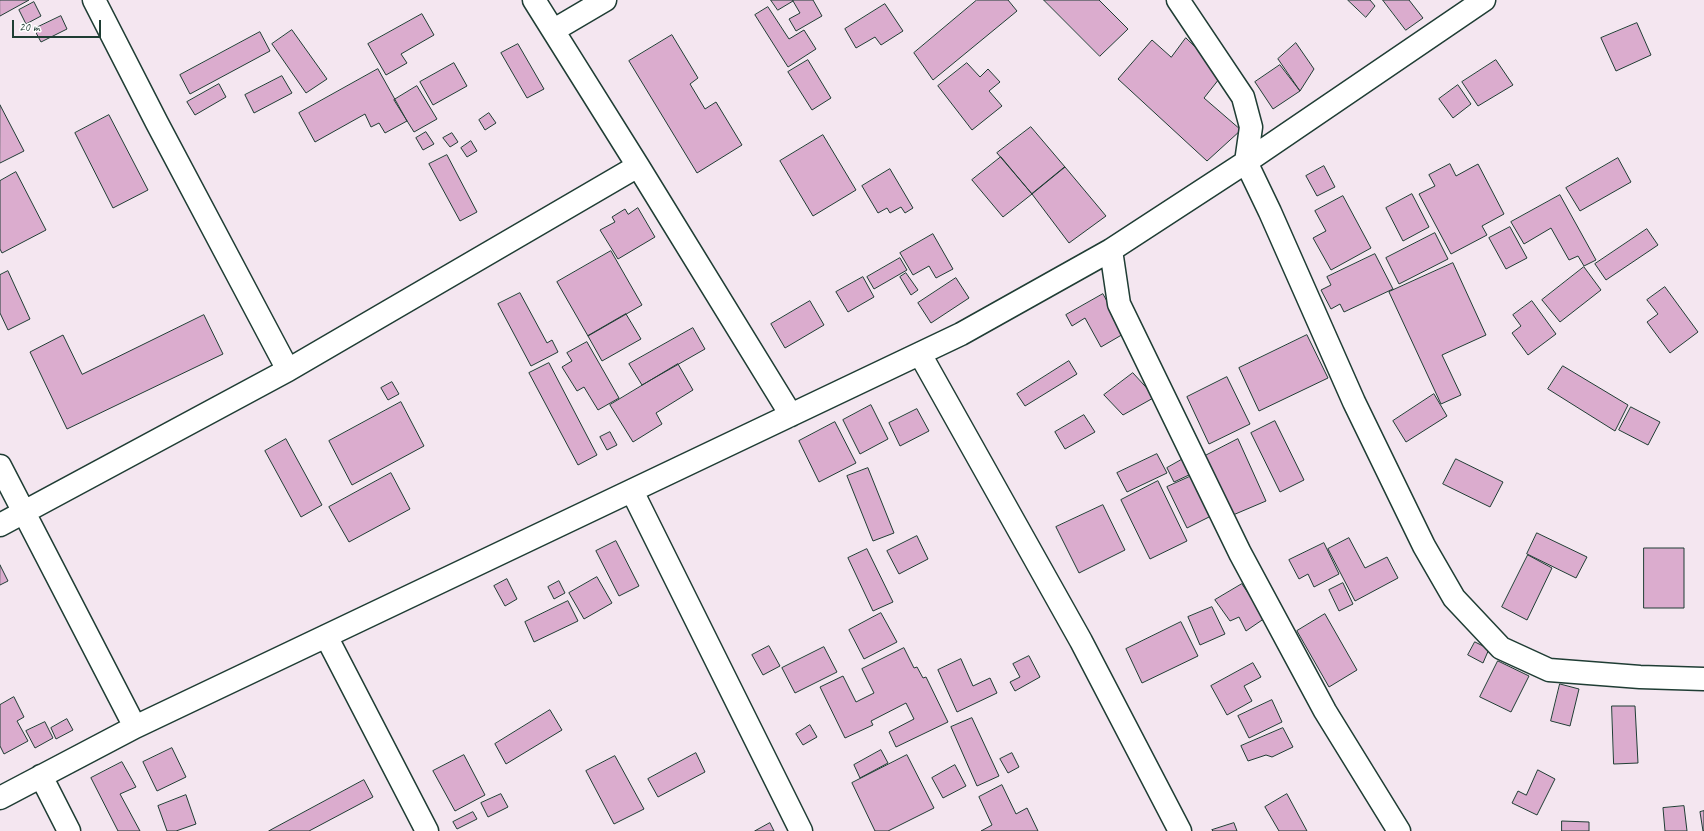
<!DOCTYPE html>
<html>
<head>
<meta charset="utf-8">
<style>
  body { margin:0 }
  #map { position:relative; width:1704px; height:831px; overflow:hidden; background:#f4e6f0; font-family:Caveat,sans-serif }
  canvas { display:block }
  .scale { position:absolute; left:12px; top:20px; width:89px; height:18px; box-sizing:border-box; border:2px solid #1f3d34; border-top:0; padding-left:5px; font-size:12px; line-height:14px; white-space:nowrap; color:#1f3d34; -webkit-text-stroke:3px #fff; paint-order:stroke }
</style>
</head>
<body>
<div id="map">
<canvas width="1704" height="831"></canvas>
<div class="scale">20 m</div>
</div>
<script>
const ctx = document.querySelector('canvas').getContext('2d');
ctx.lineJoin = 'round';
function fillPath(path, color) { ctx.fillStyle = color; ctx.fill(path, 'evenodd'); }
function stroke(path, color, width, dash) { ctx.strokeStyle = color; ctx.lineWidth = width; ctx.lineCap = dash ? 'butt' : 'round'; ctx.setLineDash(dash || []); ctx.stroke(path); }
const building = new Path2D(`
  M 0,0 L 29,0 L 0,16 Z
  M 771,0 L 793,0 L 793,1 L 778,10 Z
  M 794,0 L 813,0 L 822,16 L 796,31 L 789,19 L 800,13 L 793,1 Z
  M 977,0 L 1008,0 L 1017,11 L 933,80 L 914,53 Z
  M 1044,0 L 1099,0 L 1128,29 L 1100,56 Z
  M 1348,0 L 1370,0 L 1375,6 L 1366,17 Z
  M 1383,0 L 1409,0 L 1423,18 L 1406,30 Z
  M 34,2 L 41,16 L 26,24 L 19,10 Z
  M 885,4 L 903,31 L 881,45 L 875,37 L 856,48 L 845,29 Z
  M 768,7 L 789,39 L 804,30 L 816,49 L 788,67 L 755,15 Z
  M 422,14 L 434,35 L 401,54 L 407,63 L 386,75 L 368,44 Z
  M 61,16 L 67,29 L 41,42 L 34,29 Z
  M 1637,23 L 1651,55 L 1616,71 L 1601,38 Z
  M 292,30 L 327,79 L 306,93 L 272,44 Z
  M 260,32 L 270,51 L 190,94 L 180,75 Z
  M 672,35 L 698,78 L 690,84 L 705,109 L 716,102 L 742,145 L 697,173 L 629,61 Z
  M 1186,38 L 1223,74 L 1204,98 L 1241,130 L 1207,161 L 1118,79 L 1152,40 L 1171,57 Z
  M 1296,43 L 1314,69 L 1300,91 L 1278,59 Z
  M 518,44 L 544,89 L 527,98 L 501,53 Z
  M 808,60 L 831,98 L 812,110 L 788,72 Z
  M 1496,60 L 1513,85 L 1478,106 L 1462,82 Z
  M 454,63 L 467,86 L 433,105 L 420,82 Z
  M 967,63 L 980,77 L 988,69 L 1000,82 L 989,91 L 1002,106 L 972,130 L 938,86 Z
  M 1280,65 L 1300,91 L 1273,109 L 1255,82 Z
  M 378,69 L 407,121 L 385,133 L 379,123 L 371,127 L 365,114 L 315,142 L 299,113 Z
  M 282,76 L 292,93 L 254,113 L 245,95 Z
  M 219,84 L 226,97 L 195,115 L 187,102 Z
  M 1458,85 L 1471,104 L 1453,118 L 1439,99 Z
  M 417,86 L 437,119 L 414,132 L 394,100 Z
  M 0,105 L 24,151 L 0,163 Z
  M 489,113 L 496,123 L 485,130 L 479,120 Z
  M 109,115 L 148,190 L 113,208 L 75,133 Z
  M 1031,127 L 1065,167 L 1032,194 L 997,153 Z
  M 426,132 L 434,144 L 423,150 L 416,138 Z
  M 452,133 L 458,142 L 450,147 L 443,138 Z
  M 823,135 L 856,190 L 813,216 L 780,161 Z
  M 471,141 L 477,151 L 467,157 L 461,148 Z
  M 447,155 L 477,212 L 460,221 L 429,164 Z
  M 1001,157 L 1032,194 L 1003,217 L 972,180 Z
  M 1618,158 L 1631,182 L 1580,211 L 1566,188 Z
  M 1450,164 L 1456,176 L 1478,164 L 1504,214 L 1482,226 L 1487,235 L 1451,254 L 1419,194 L 1435,186 L 1429,175 Z
  M 1324,166 L 1335,187 L 1317,196 L 1306,176 Z
  M 1065,167 L 1106,216 L 1069,243 L 1032,194 Z
  M 890,169 L 913,208 L 905,213 L 901,207 L 890,213 L 887,208 L 878,213 L 862,186 Z
  M 16,172 L 46,230 L 2,253 L 0,249 L 0,181 Z
  M 1412,194 L 1429,227 L 1403,241 L 1386,208 Z
  M 1560,195 L 1596,260 L 1584,266 L 1578,256 L 1569,260 L 1551,228 L 1524,244 L 1511,222 Z
  M 1343,196 L 1371,248 L 1331,270 L 1313,238 L 1326,231 L 1315,211 Z
  M 638,208 L 655,237 L 618,259 L 600,230 L 615,222 L 612,217 L 625,209 L 628,214 Z
  M 1510,227 L 1527,258 L 1506,269 L 1489,238 Z
  M 1647,229 L 1658,245 L 1606,280 L 1595,264 Z
  M 1435,233 L 1448,259 L 1399,284 L 1386,258 Z
  M 933,234 L 953,269 L 936,278 L 929,266 L 913,275 L 900,253 Z
  M 611,251 L 642,305 L 588,336 L 557,282 Z
  M 1375,254 L 1393,289 L 1344,312 L 1340,304 L 1331,309 L 1321,290 L 1331,285 L 1327,277 Z
  M 900,258 L 907,270 L 874,289 L 867,277 Z
  M 1453,263 L 1486,335 L 1442,355 L 1461,395 L 1441,404 L 1389,292 Z
  M 1584,267 L 1601,290 L 1560,322 L 1542,300 Z
  M 8,271 L 30,319 L 8,330 L 0,313 L 0,275 Z
  M 906,273 L 918,290 L 911,295 L 900,277 Z
  M 863,277 L 874,297 L 848,312 L 836,292 Z
  M 956,278 L 969,298 L 931,323 L 918,303 Z
  M 1665,287 L 1698,332 L 1670,353 L 1647,322 L 1658,314 L 1647,300 Z
  M 520,293 L 547,343 L 552,340 L 558,352 L 531,366 L 498,304 Z
  M 1103,294 L 1125,333 L 1101,347 L 1085,318 L 1072,326 L 1066,315 Z
  M 810,301 L 824,325 L 785,348 L 771,324 Z
  M 1532,301 L 1556,334 L 1528,355 L 1512,333 L 1521,326 L 1513,315 Z
  M 626,314 L 641,339 L 602,361 L 588,336 Z
  M 204,315 L 223,354 L 67,429 L 30,352 L 63,335 L 82,374 Z
  M 693,328 L 705,349 L 642,385 L 629,364 Z
  M 1307,335 L 1328,378 L 1259,411 L 1239,368 Z
  M 587,342 L 619,398 L 598,410 L 584,387 L 577,391 L 562,367 L 572,361 L 567,353 Z
  M 1069,361 L 1077,374 L 1025,406 L 1017,394 Z
  M 549,363 L 597,455 L 578,465 L 529,373 Z
  M 678,364 L 693,390 L 656,413 L 662,424 L 633,442 L 610,405 Z
  M 1563,366 L 1628,405 L 1615,431 L 1548,389 Z
  M 1133,373 L 1155,397 L 1123,415 L 1104,395 Z
  M 1227,377 L 1250,424 L 1209,444 L 1187,397 Z
  M 392,382 L 399,394 L 388,400 L 381,388 Z
  M 1434,394 L 1447,416 L 1406,442 L 1393,421 Z
  M 401,402 L 424,446 L 352,485 L 329,441 Z
  M 871,405 L 888,439 L 860,454 L 843,420 Z
  M 1631,407 L 1660,422 L 1648,445 L 1619,430 Z
  M 917,409 L 929,431 L 900,446 L 889,423 Z
  M 1084,415 L 1095,432 L 1065,449 L 1055,432 Z
  M 1275,421 L 1304,480 L 1280,492 L 1251,433 Z
  M 835,422 L 856,463 L 819,482 L 799,441 Z
  M 610,432 L 617,445 L 607,450 L 600,437 Z
  M 286,439 L 322,505 L 301,517 L 265,451 Z
  M 1238,439 L 1266,501 L 1233,515 L 1205,456 Z
  M 1157,454 L 1167,473 L 1127,492 L 1117,473 Z
  M 1183,459 L 1191,474 L 1174,482 L 1167,468 Z
  M 1456,459 L 1503,482 L 1490,507 L 1443,484 Z
  M 868,468 L 894,533 L 873,541 L 847,476 Z
  M 391,473 L 410,509 L 349,542 L 329,507 Z
  M 1196,474 L 1215,514 L 1187,528 L 1167,487 Z
  M 1158,481 L 1187,541 L 1150,559 L 1121,500 Z
  M 1103,505 L 1125,550 L 1079,573 L 1056,527 Z
  M 1537,533 L 1587,557 L 1576,578 L 1527,554 Z
  M 917,536 L 928,559 L 899,574 L 887,551 Z
  M 1349,538 L 1365,568 L 1387,557 L 1398,578 L 1355,601 L 1328,549 Z
  M 616,541 L 639,586 L 619,596 L 596,551 Z
  M 1324,543 L 1339,574 L 1314,587 L 1308,574 L 1299,579 L 1289,560 Z
  M 1644,548 L 1684,548 L 1684,608 L 1644,608 Z
  M 867,549 L 893,602 L 873,611 L 848,558 Z
  M 1528,555 L 1552,568 L 1527,620 L 1502,607 Z
  M 0,565 L 8,581 L 0,585 Z
  M 597,577 L 612,603 L 584,619 L 569,593 Z
  M 507,579 L 517,599 L 505,606 L 494,586 Z
  M 559,581 L 565,593 L 554,599 L 548,587 Z
  M 1343,583 L 1353,604 L 1339,611 L 1329,590 Z
  M 1242,584 L 1265,618 L 1246,631 L 1239,617 L 1230,621 L 1215,600 Z
  M 568,601 L 578,621 L 534,642 L 525,622 Z
  M 1212,607 L 1225,634 L 1200,645 L 1188,617 Z
  M 881,613 L 897,642 L 864,659 L 849,630 Z
  M 1325,614 L 1357,670 L 1329,687 L 1297,631 Z
  M 1181,622 L 1198,656 L 1142,683 L 1126,649 Z
  M 1475,642 L 1489,649 L 1483,663 L 1468,655 Z
  M 769,646 L 780,666 L 763,675 L 752,655 Z
  M 824,647 L 837,672 L 795,693 L 782,668 Z
  M 904,648 L 914,668 L 917,667 L 923,678 L 926,677 L 948,722 L 896,747 L 889,732 L 914,719 L 906,703 L 871,721 L 873,725 L 845,738 L 820,687 L 843,676 L 856,702 L 874,693 L 862,669 Z
  M 1029,656 L 1040,677 L 1015,691 L 1010,682 L 1020,677 L 1013,664 Z
  M 961,659 L 973,686 L 990,678 L 997,693 L 957,712 L 938,670 Z
  M 1498,661 L 1529,676 L 1511,712 L 1480,697 Z
  M 1253,663 L 1261,677 L 1244,686 L 1252,701 L 1227,715 L 1211,686 Z
  M 1560,684 L 1579,689 L 1570,726 L 1551,721 Z
  M 14,697 L 24,717 L 17,721 L 28,741 L 4,754 L 0,746 L 0,705 Z
  M 1272,700 L 1282,722 L 1249,738 L 1238,716 Z
  M 1612,706 L 1635,706 L 1638,763 L 1614,764 Z
  M 550,710 L 562,730 L 506,764 L 495,744 Z
  M 972,718 L 999,776 L 977,786 L 951,727 Z
  M 67,719 L 73,730 L 56,739 L 51,728 Z
  M 45,722 L 53,738 L 35,748 L 26,731 Z
  M 810,725 L 817,737 L 803,745 L 796,734 Z
  M 1283,728 L 1293,747 L 1272,757 L 1266,755 L 1248,761 L 1241,746 Z
  M 172,748 L 186,777 L 157,791 L 143,762 Z
  M 881,750 L 888,763 L 860,778 L 854,765 Z
  M 696,753 L 705,772 L 658,797 L 648,779 Z
  M 1012,753 L 1019,767 L 1008,773 L 1000,759 Z
  M 464,755 L 485,795 L 455,811 L 433,771 Z
  M 907,755 L 934,808 L 888,831 L 875,831 L 852,783 Z
  M 615,756 L 644,809 L 614,824 L 586,771 Z
  M 122,762 L 136,787 L 120,794 L 140,831 L 118,831 L 91,778 Z
  M 955,765 L 966,786 L 943,798 L 932,778 Z
  M 1538,770 L 1555,779 L 1537,815 L 1512,803 L 1518,791 L 1526,795 Z
  M 364,780 L 373,797 L 309,831 L 269,831 Z
  M 1002,785 L 1016,814 L 1027,808 L 1038,831 L 981,831 L 992,825 L 979,797 Z
  M 501,794 L 508,807 L 488,817 L 481,803 Z
  M 1287,794 L 1307,831 L 1279,831 L 1265,807 Z
  M 186,795 L 196,824 L 176,831 L 167,831 L 158,806 Z
  M 1684,806 L 1687,831 L 1665,831 L 1663,808 Z
  M 1704,811 L 1704,831 L 1703,831 L 1700,812 Z
  M 473,812 L 477,819 L 457,829 L 453,822 Z
  M 1562,821 L 1589,822 L 1589,831 L 1562,831 Z
  M 770,823 L 774,831 L 755,831 Z
  M 1234,823 L 1237,831 L 1213,831 L 1212,830 Z`);
fillPath(building, '#dbacce');
stroke(building, '#1f3d34', 1);
const minor = new Path2D(`
  M 94,0 L 157,123 L 288,370
  M 534,0 L 638,166 L 791,415
  M 1178,0 L 1243,97 L 1251,127 L 1246,162 L 1270,212 L 1354,402 L 1424,546 L 1454,598 L 1501,648 L 1549,670 L 1640,677 L 1704,679
  M 554,30 L 605,0
  M 1111,250 L 1119,304 L 1240,553 L 1325,711 L 1399,831
  M 920,354 L 1081,641 L 1180,831
  M 0,466 L 135,727
  M 632,491 L 801,831
  M 0,525 L 288,370 L 638,166
  M 326,636 L 427,831
  M 41,776 L 69,831
  M 0,798 L 135,727 L 961,334 L 1111,250 L 1246,162 L 1484,0`);
stroke(minor, '#1f3d34', 25);
stroke(minor, '#fff', 22);
</script>
</body>
</html>
